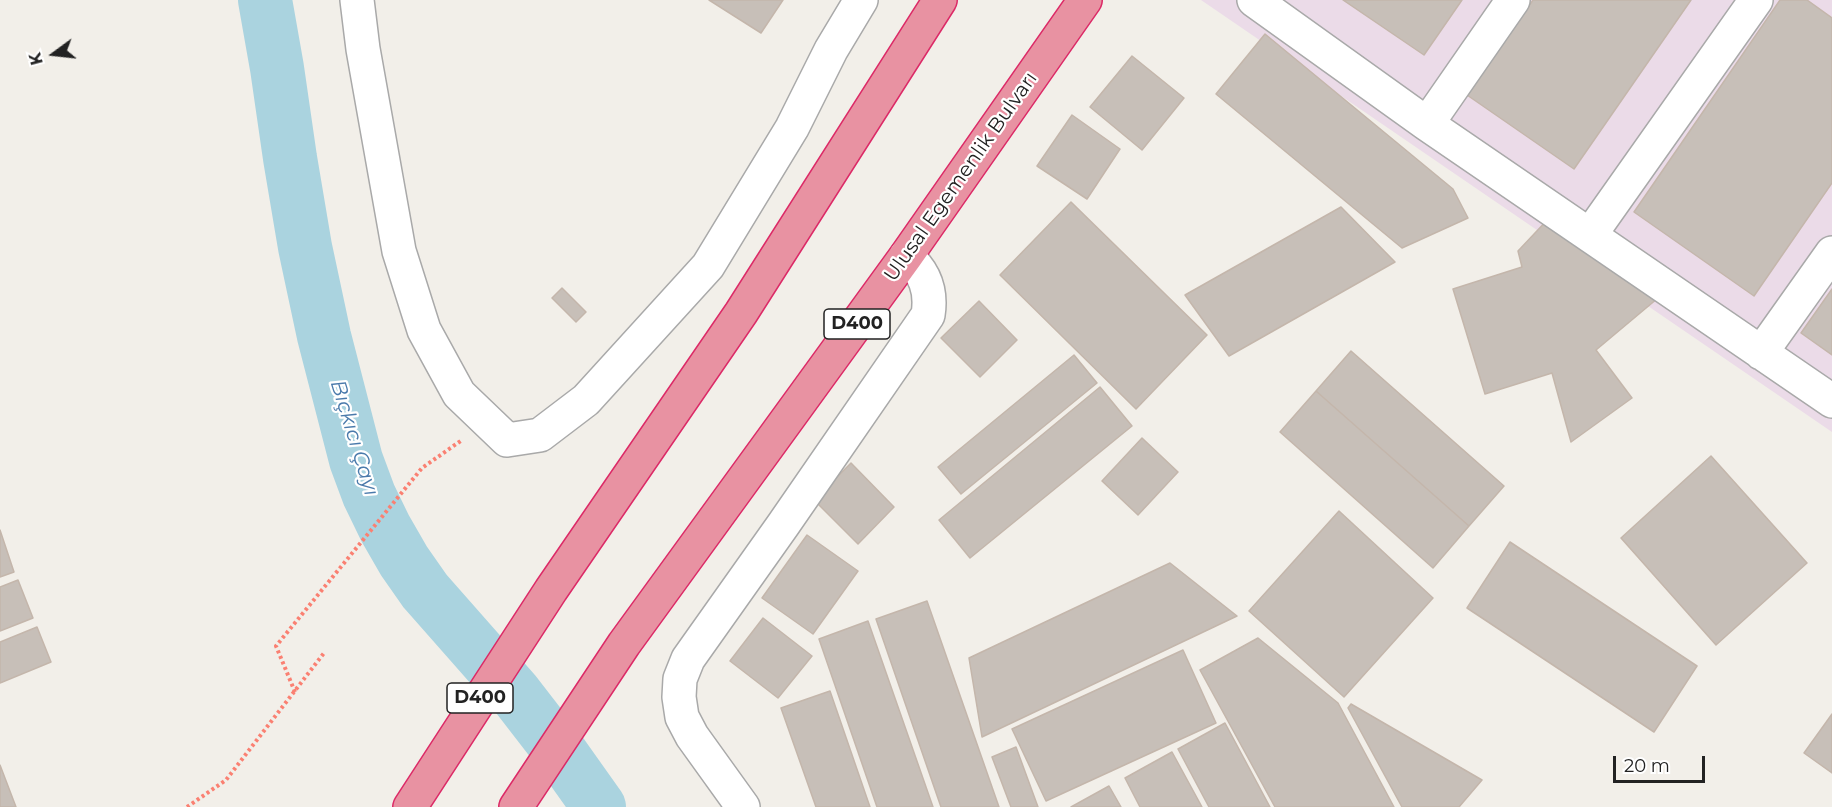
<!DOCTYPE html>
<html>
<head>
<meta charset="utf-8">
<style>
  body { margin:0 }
  #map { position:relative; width:1832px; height:807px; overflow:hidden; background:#f2efe9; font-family:Montserrat,sans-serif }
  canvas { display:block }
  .north { position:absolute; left:24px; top:24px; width:60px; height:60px; -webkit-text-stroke:4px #fff; paint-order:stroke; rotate:255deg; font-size:16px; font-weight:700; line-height:24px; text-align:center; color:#222 }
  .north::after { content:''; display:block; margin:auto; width:21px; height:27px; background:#222; clip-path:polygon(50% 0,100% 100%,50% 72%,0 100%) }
  .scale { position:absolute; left:1613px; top:756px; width:92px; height:27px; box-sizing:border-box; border:3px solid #222; border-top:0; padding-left:8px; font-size:18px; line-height:21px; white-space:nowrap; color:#222; -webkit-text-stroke:4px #fff; paint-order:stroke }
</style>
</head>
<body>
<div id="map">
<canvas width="1832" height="807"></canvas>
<div class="north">K</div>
<div class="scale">20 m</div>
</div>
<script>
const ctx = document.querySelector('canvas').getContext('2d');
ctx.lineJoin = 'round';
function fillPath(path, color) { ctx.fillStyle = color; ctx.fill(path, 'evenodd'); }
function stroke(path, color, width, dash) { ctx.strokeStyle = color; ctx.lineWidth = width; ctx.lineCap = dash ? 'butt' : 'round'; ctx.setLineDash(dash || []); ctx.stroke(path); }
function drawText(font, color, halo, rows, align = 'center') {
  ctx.font = font + ' Montserrat,sans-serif'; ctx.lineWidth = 4.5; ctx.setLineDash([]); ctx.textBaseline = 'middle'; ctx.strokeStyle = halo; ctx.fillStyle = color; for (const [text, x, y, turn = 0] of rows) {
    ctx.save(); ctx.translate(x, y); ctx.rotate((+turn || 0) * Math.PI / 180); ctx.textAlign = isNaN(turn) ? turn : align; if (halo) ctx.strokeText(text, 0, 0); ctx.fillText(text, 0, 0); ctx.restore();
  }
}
fillPath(new Path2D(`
  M 1201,0 L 1832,0 L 1832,432 Z`), '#ebdbe8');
stroke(new Path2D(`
  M 265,0 L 277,68 L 290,158 L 305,247 L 324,336 L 356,460 L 369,495 L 385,528 L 404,561 L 425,591 L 514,692 L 555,745 L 599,807`), '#aad3df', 54);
const building = new Path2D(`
  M 709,0 L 783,0 L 761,33 Z
  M 1343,0 L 1462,0 L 1424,55 Z
  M 1533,0 L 1691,0 L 1574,169 L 1467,95 Z
  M 1780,0 L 1807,0 L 1832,18 L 1832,183 L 1754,296 L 1634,212 Z
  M 1265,34 L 1453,189 L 1468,218 L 1402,248 L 1216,94 Z
  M 1132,56 L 1184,98 L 1142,150 L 1090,107 Z
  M 1072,115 L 1120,149 L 1087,199 L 1037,166 Z
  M 1071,202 L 1207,335 L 1136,409 L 1000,275 Z
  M 1341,207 L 1395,262 L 1229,356 L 1185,295 Z
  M 1551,216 L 1664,293 L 1596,350 L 1632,398 L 1571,442 L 1552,373 L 1485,394 L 1453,289 L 1522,267 L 1518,251 Z
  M 562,288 L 586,312 L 576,322 L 552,298 Z
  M 1832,289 L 1832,355 L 1801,333 Z
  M 979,301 L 1017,340 L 980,377 L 941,338 Z
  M 1351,351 L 1504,486 L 1469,526 L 1316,391 Z
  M 1074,355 L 1097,383 L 961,494 L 938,467 Z
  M 1100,387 L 1132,426 L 970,558 L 939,520 Z
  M 1316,391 L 1469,526 L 1433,568 L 1280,432 Z
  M 1142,438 L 1178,472 L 1138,515 L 1102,481 Z
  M 1711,456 L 1807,563 L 1716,645 L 1621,538 Z
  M 851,463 L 894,507 L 858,544 L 814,500 Z
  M 1339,511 L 1433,598 L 1344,697 L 1249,611 Z
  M 0,530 L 14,572 L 0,577 Z
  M 807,535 L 858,571 L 813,634 L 762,598 Z
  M 1510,542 L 1697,666 L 1654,732 L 1467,608 Z
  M 1170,563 L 1237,616 L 982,737 L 969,658 Z
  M 18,580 L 33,618 L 0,631 L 0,587 Z
  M 927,601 L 999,807 L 941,807 L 876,619 Z
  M 763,618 L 812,656 L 778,698 L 730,661 Z
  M 868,621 L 933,807 L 877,807 L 819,639 Z
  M 37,627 L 51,662 L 0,683 L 0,642 Z
  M 1258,638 L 1338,703 L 1394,807 L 1275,807 L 1200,670 Z
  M 1183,650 L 1216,723 L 1046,801 L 1012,729 Z
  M 830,691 L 870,807 L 816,807 L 781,708 Z
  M 1351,704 L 1482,780 L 1459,807 L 1402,807 L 1348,708 Z
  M 1832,714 L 1832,773 L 1804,753 Z
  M 1225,723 L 1270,807 L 1209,807 L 1178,749 Z
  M 1016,747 L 1038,807 L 1011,807 L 992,757 Z
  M 1172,752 L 1202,807 L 1140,807 L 1125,778 Z
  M 0,765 L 16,807 L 0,807 Z
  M 1109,786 L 1121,807 L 1071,807 Z`);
fillPath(building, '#c7bfb8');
stroke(building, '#c4b6ab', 1.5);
const minor = new Path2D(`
  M 357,0 L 363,49 L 399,251 L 424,330 L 459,394 L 507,440 L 540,435 L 586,400 L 708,266 L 792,128 L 831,50 L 861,0
  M 1254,0 L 1427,124 L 1832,401
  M 1427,124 L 1513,0
  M 1590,235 L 1756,0
  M 1761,353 L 1832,253
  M 743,807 L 692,736 L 682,717 L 679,697 L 680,679 L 688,659 L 783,525 L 928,315 C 932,290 925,272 906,256`);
const highway = new Path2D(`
  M 410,807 L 551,590 L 741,313 L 940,0
  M 516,807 L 624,644 L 906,256 L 1085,0`);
stroke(minor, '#a9a9a9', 36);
stroke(highway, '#dc2a67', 36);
stroke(new Path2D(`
  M 295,692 L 276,646 L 422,468 L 462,440
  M 187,807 L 226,780 L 324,653`), '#fa8072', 4, [3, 3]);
stroke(minor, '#fff', 33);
stroke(highway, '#e892a2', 33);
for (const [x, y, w] of [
  [857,324,66],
  [480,698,66]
]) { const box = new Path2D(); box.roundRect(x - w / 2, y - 15, w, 30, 4.5); ctx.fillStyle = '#fff'; ctx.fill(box); stroke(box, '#222', 1.5); }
drawText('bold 18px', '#222', null, [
  ["D400",857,324],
  ["D400",480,698]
]);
drawText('20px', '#222', '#fff', [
  ["Ulusal Egemenlik Bulvarı",961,177,-55]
]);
drawText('italic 21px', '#4a7aab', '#fff', [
  ["Bıçkıcı Çayı",354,438,73]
]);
</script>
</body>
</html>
